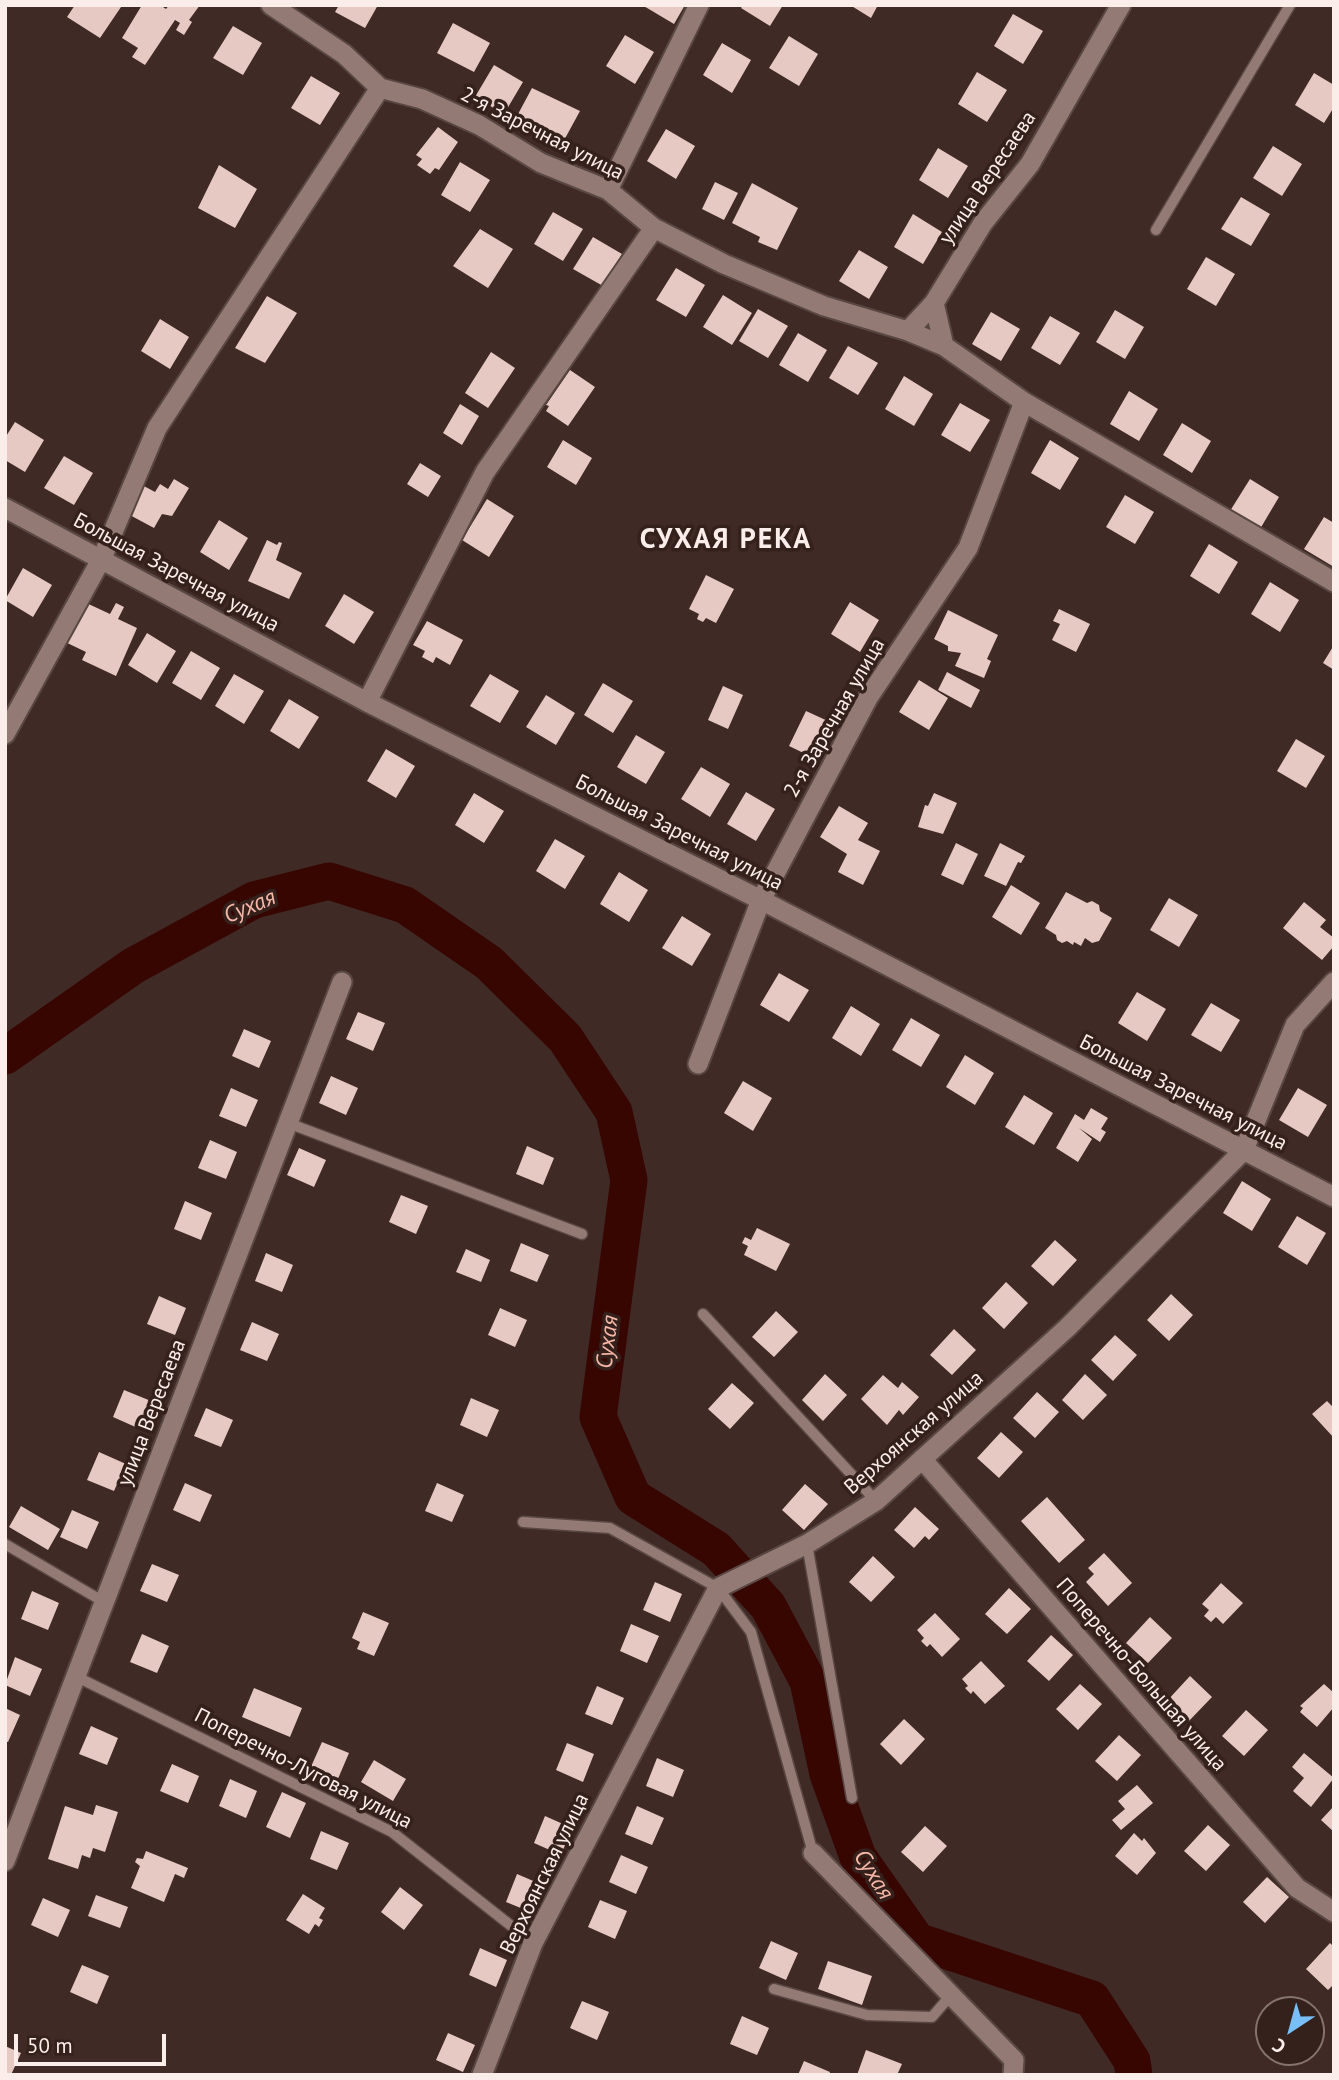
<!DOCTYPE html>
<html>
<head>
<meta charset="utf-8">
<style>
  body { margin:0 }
  #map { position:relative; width:1339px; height:2080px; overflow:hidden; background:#402a25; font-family:"PT Sans",sans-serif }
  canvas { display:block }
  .frame { position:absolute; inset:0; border:7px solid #fbede9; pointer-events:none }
  .north { position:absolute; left:1255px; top:1996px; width:70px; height:70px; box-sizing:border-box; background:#35211c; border:2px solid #84736e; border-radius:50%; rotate:216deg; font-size:19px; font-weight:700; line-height:28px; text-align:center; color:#fbede9 }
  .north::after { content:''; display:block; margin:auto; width:24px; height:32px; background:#78bff7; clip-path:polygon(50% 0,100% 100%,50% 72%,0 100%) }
  .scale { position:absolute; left:14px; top:2034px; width:152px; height:32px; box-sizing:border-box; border:4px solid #fbede9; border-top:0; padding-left:9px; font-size:21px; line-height:24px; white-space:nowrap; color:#fbede9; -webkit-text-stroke:5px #35211c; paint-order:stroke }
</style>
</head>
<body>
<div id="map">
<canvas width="1339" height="2080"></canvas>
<div class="frame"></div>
<div class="north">С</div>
<div class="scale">50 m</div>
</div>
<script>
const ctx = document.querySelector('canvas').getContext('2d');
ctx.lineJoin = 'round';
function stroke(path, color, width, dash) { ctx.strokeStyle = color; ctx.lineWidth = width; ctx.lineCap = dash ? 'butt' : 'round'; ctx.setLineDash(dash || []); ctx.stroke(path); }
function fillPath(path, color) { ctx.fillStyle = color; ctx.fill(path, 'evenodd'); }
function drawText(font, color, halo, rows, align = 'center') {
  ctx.font = font + ' "PT Sans",sans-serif'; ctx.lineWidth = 7; ctx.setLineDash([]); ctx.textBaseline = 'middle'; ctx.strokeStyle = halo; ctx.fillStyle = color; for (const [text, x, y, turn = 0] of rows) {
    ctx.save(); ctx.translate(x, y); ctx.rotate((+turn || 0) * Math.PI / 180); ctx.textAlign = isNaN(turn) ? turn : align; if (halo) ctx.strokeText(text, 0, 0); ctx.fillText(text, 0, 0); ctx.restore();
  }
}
stroke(new Path2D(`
  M 5,1056 L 133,966 L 254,900 L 329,881 L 405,905 L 489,963 L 565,1038 L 614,1112 L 629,1180 L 598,1417 L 633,1497 L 716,1549 L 768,1606 L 808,1681 L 828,1774 L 858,1857 L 917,1941 L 1092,1999 L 1132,2061 L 1134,2075`), '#370600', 37);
fillPath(new Path2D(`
  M 75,5 L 118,5 L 121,7 L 100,38 L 67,17 Z
  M 142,5 L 160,5 L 166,9 L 169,5 L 200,5 L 189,20 L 192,22 L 184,35 L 176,30 L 180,23 L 175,20 L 145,65 L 132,57 L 138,48 L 122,38 Z
  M 339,5 L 378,5 L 365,28 L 335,12 Z
  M 642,5 L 685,5 L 674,24 Z
  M 743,5 L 783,5 L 770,26 L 741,8 Z
  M 850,5 L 878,5 L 871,18 Z
  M 1013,14 L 1043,31 L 1023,64 L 994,46 Z
  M 453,23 L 490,43 L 474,72 L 437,53 Z
  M 233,26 L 262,43 L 243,75 L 213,58 Z
  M 625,35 L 654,52 L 635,84 L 606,66 Z
  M 789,36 L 818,54 L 799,86 L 769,68 Z
  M 722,43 L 751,60 L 732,93 L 703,75 Z
  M 494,65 L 523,82 L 504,114 L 475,97 Z
  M 977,72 L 1007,90 L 987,122 L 958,104 Z
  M 1314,73 L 1334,85 L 1334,107 L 1324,123 L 1295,105 Z
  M 311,76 L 340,93 L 320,125 L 291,108 Z
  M 532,88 L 580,111 L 562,144 L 517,116 Z
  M 438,127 L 458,142 L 439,170 L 435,168 L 430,174 L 417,165 L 422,159 L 416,155 Z
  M 666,129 L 695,146 L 676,179 L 647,161 Z
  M 1273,146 L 1302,164 L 1282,196 L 1253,178 Z
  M 938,148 L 968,166 L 948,198 L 919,180 Z
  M 460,162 L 490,180 L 470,212 L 441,195 Z
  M 219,165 L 257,189 L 235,228 L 198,208 Z
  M 715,182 L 738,193 L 724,220 L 702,209 Z
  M 752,183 L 798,208 L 777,250 L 758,242 L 760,237 L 732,223 Z
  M 1241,197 L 1270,214 L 1251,246 L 1221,229 Z
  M 553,212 L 583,229 L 563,261 L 534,244 Z
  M 913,214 L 942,232 L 923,264 L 894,247 Z
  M 480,229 L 513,249 L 488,288 L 453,266 Z
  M 593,237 L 622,254 L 603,286 L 573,269 Z
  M 859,250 L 888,267 L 869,299 L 839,281 Z
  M 1206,257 L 1235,274 L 1216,306 L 1187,289 Z
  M 676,268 L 705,285 L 686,317 L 656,300 Z
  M 723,295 L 752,313 L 732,345 L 703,327 Z
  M 267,296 L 297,313 L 265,363 L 235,348 Z
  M 758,309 L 788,326 L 768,358 L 739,341 Z
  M 1115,310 L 1144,327 L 1125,359 L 1096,342 Z
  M 991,312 L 1020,329 L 1001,361 L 972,344 Z
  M 1050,316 L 1080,333 L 1060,365 L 1031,348 Z
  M 160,319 L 189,337 L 170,369 L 141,351 Z
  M 798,333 L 827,350 L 808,382 L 779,365 Z
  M 848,346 L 878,363 L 858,395 L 829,378 Z
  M 491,352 L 515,368 L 488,408 L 465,393 Z
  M 570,370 L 595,387 L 568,426 L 546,411 L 549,406 L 546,405 Z
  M 904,376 L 933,394 L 914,426 L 885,409 Z
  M 1129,391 L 1158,409 L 1139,441 L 1110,424 Z
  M 960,403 L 990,420 L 970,452 L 941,435 Z
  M 460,404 L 479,416 L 462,445 L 443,433 Z
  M 15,422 L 44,440 L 25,472 L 5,460 L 5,438 Z
  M 1182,423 L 1211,441 L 1192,473 L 1163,455 Z
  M 563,440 L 592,458 L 576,485 L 547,467 Z
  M 1050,440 L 1079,458 L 1060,490 L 1031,473 Z
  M 64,456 L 93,473 L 74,505 L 44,488 Z
  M 420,463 L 441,476 L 428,497 L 407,484 Z
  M 174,479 L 189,488 L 172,516 L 162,514 L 154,528 L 126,513 L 142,485 L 155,492 L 160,484 L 168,489 Z
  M 1250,479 L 1279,497 L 1260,529 L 1230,511 Z
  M 1125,495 L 1154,512 L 1135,544 L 1106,527 Z
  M 487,499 L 514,516 L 489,557 L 462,540 Z
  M 1324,517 L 1334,523 L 1334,567 L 1304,549 Z
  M 219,520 L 248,538 L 229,570 L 200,552 Z
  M 267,540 L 277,545 L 279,542 L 282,543 L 276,560 L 302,573 L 289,599 L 248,581 Z
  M 1209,544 L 1238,562 L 1219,594 L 1190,576 Z
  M 23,568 L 52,585 L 33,617 L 5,600 Z
  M 706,575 L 734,589 L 716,623 L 706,618 L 703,622 L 697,619 L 699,614 L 689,609 Z
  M 1270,582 L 1299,600 L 1280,632 L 1251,614 Z
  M 344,594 L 374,612 L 354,644 L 325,626 Z
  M 80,600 L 110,614 L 116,603 L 124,607 L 118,619 L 137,628 L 116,676 L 82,660 L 86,652 L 61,640 Z
  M 850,602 L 879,620 L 860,652 L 831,634 Z
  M 1059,609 L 1090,624 L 1076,652 L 1052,640 L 1060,624 L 1053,621 Z
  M 948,610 L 998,635 L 987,659 L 991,661 L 984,678 L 955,666 L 961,653 L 948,651 L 948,646 L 934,639 Z
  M 427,621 L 463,640 L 450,665 L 436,657 L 433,663 L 422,657 L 425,651 L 413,645 Z
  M 147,633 L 176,651 L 157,683 L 128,665 Z
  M 1334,645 L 1334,670 L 1323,663 Z
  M 191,651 L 220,668 L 201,700 L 172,683 Z
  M 947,672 L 980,690 L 971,708 L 938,690 Z
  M 234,674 L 264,691 L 244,724 L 215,706 Z
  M 490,674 L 519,691 L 500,723 L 470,706 Z
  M 919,680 L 948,698 L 929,730 L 899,712 Z
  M 603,683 L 633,701 L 613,733 L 584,715 Z
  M 723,686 L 743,695 L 728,729 L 708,720 Z
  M 546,695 L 575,713 L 556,745 L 526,727 Z
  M 289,699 L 319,717 L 299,749 L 270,731 Z
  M 806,711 L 830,722 L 814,758 L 789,746 Z
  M 636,735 L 665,752 L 646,784 L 617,767 Z
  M 1296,739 L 1325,756 L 1306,788 L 1277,771 Z
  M 386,749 L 415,766 L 396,798 L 367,781 Z
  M 701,767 L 730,784 L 710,817 L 681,799 Z
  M 746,792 L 775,809 L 756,841 L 727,824 Z
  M 474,793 L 504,811 L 484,843 L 455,825 Z
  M 934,793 L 957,803 L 943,834 L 918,827 L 925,805 L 928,806 Z
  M 839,806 L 868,823 L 858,840 L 880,851 L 863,885 L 838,872 L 847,854 L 820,837 Z
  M 555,839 L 585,856 L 565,889 L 536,871 Z
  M 956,843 L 978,854 L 963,885 L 941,875 Z
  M 1000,843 L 1025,856 L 1021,863 L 1018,862 L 1006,886 L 984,876 Z
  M 619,872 L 648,890 L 629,922 L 600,904 Z
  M 1011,885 L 1040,903 L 1021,935 L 992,917 Z
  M 1066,892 L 1087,903 L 1092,901 L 1099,905 L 1100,911 L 1112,918 L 1099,941 L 1092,943 L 1085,938 L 1081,946 L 1074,942 L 1073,945 L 1067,941 L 1062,943 L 1057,940 L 1056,935 L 1045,928 Z
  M 1169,898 L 1198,915 L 1179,947 L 1150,930 Z
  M 1304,902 L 1326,920 L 1320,927 L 1334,938 L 1334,946 L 1322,960 L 1283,928 Z
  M 682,916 L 711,934 L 692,966 L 662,948 Z
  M 779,973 L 809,990 L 789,1022 L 760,1005 Z
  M 1137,992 L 1166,1009 L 1147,1041 L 1118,1023 Z
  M 1211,1003 L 1240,1020 L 1221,1052 L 1191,1035 Z
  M 851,1006 L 880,1024 L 861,1056 L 832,1038 Z
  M 358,1012 L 385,1023 L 373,1051 L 346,1039 Z
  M 911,1018 L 940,1035 L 921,1067 L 892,1050 Z
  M 244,1029 L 271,1041 L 259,1068 L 232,1056 Z
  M 965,1055 L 994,1073 L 975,1105 L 946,1087 Z
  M 331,1076 L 358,1088 L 346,1115 L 319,1103 Z
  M 743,1081 L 772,1098 L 753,1131 L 724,1113 Z
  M 231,1088 L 258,1100 L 246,1127 L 219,1116 Z
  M 1298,1088 L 1327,1105 L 1308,1137 L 1279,1120 Z
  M 1024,1095 L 1053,1113 L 1034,1145 L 1005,1127 Z
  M 1091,1108 L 1108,1118 L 1101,1129 L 1106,1132 L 1100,1142 L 1079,1128 L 1092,1139 L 1078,1162 L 1056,1148 L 1075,1114 L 1084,1120 Z
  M 210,1140 L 237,1152 L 226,1179 L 198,1168 Z
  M 527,1146 L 554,1158 L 543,1185 L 516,1174 Z
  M 299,1148 L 326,1160 L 314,1187 L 287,1175 Z
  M 1242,1181 L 1271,1199 L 1252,1231 L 1223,1213 Z
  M 401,1195 L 428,1206 L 416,1234 L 389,1222 Z
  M 185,1201 L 212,1213 L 201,1240 L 174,1229 Z
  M 1297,1216 L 1326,1233 L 1307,1265 L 1278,1247 Z
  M 757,1228 L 790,1244 L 776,1271 L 744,1255 L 748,1246 L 742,1243 L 745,1237 L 751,1240 Z
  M 1055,1240 L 1077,1260 L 1053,1286 L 1031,1266 Z
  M 521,1243 L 549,1255 L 537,1282 L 510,1271 Z
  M 466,1249 L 490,1260 L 481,1282 L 456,1272 Z
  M 266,1253 L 293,1265 L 282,1292 L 255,1281 Z
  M 1006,1282 L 1028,1303 L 1004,1329 L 982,1308 Z
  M 1171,1294 L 1193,1315 L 1169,1341 L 1147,1320 Z
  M 159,1296 L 186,1308 L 175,1335 L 147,1324 Z
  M 500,1308 L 527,1320 L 515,1347 L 488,1335 Z
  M 776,1311 L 798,1332 L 774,1357 L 752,1337 Z
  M 252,1322 L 279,1334 L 267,1361 L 240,1350 Z
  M 954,1329 L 976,1350 L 952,1375 L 930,1355 Z
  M 1115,1335 L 1137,1355 L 1113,1381 L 1091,1360 Z
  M 825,1374 L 847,1395 L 823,1421 L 802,1400 Z
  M 1085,1374 L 1107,1395 L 1083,1420 L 1062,1400 Z
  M 883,1375 L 898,1388 L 902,1382 L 919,1397 L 903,1415 L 899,1410 L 887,1425 L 861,1399 Z
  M 732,1383 L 754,1403 L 730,1429 L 708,1409 Z
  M 124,1390 L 151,1401 L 140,1429 L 113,1417 Z
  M 1037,1392 L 1059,1412 L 1035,1438 L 1013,1418 Z
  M 471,1398 L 499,1410 L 487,1437 L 460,1425 Z
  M 1327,1401 L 1334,1408 L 1334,1438 L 1312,1414 Z
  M 206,1408 L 233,1420 L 221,1447 L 194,1436 Z
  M 1001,1432 L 1023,1452 L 999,1478 L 977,1458 Z
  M 99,1452 L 126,1464 L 114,1491 L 87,1480 Z
  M 185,1483 L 212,1495 L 200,1522 L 173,1510 Z
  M 437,1483 L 464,1495 L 452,1522 L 425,1511 Z
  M 805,1484 L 828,1504 L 804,1530 L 782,1510 Z
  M 1047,1497 L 1085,1540 L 1059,1563 L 1021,1521 Z
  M 21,1506 L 60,1529 L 48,1550 L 9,1527 Z
  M 915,1507 L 939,1529 L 929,1540 L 925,1536 L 914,1548 L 894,1530 Z
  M 72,1510 L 99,1522 L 87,1549 L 60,1537 Z
  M 1104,1553 L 1132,1583 L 1108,1606 L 1086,1582 L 1094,1574 L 1088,1568 Z
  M 873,1556 L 895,1577 L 871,1602 L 849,1582 Z
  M 152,1564 L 179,1575 L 167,1602 L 140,1591 Z
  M 655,1582 L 682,1594 L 670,1622 L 643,1610 Z
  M 1221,1583 L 1243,1603 L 1223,1624 L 1216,1617 L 1211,1622 L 1204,1616 L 1209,1610 L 1202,1604 Z
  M 1009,1588 L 1031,1609 L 1007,1634 L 985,1614 Z
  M 32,1591 L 59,1603 L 48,1630 L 21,1619 Z
  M 363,1612 L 389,1623 L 374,1656 L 357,1649 L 360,1642 L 352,1638 Z
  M 935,1613 L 960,1639 L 942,1657 L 930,1644 L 927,1647 L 921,1641 L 924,1638 L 917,1630 Z
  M 1150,1617 L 1172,1638 L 1148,1663 L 1126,1643 Z
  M 631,1624 L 659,1636 L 647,1663 L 620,1651 Z
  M 142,1634 L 169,1646 L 157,1673 L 130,1662 Z
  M 1051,1635 L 1073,1655 L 1049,1681 L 1027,1661 Z
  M 15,1657 L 42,1669 L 30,1696 L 5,1685 Z
  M 981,1661 L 1005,1686 L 985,1704 L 973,1691 L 971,1694 L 965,1688 L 968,1686 L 962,1679 Z
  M 1190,1676 L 1212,1697 L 1188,1722 L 1166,1702 Z
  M 1080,1684 L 1102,1704 L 1078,1730 L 1056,1709 Z
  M 1324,1684 L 1334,1693 L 1334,1707 L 1317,1727 L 1300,1712 L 1303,1708 L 1300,1706 Z
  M 597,1686 L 624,1698 L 612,1725 L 585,1714 Z
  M 254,1688 L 302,1708 L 290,1737 L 242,1717 Z
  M 5,1708 L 20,1715 L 8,1742 L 5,1741 Z
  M 1246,1710 L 1268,1730 L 1244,1756 L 1222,1736 Z
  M 904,1719 L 925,1739 L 901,1765 L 880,1744 Z
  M 91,1726 L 118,1738 L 107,1765 L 79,1754 Z
  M 1119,1735 L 1141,1755 L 1117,1781 L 1095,1761 Z
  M 322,1742 L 349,1753 L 337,1781 L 310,1769 Z
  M 567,1743 L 594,1754 L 583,1782 L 556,1770 Z
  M 1304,1753 L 1334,1778 L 1311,1807 L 1293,1791 L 1304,1778 L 1292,1767 Z
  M 657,1758 L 684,1770 L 673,1797 L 646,1786 Z
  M 374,1760 L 406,1779 L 393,1801 L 361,1782 Z
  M 172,1764 L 199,1776 L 188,1803 L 160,1791 Z
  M 230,1779 L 257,1791 L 246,1818 L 219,1806 Z
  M 1137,1785 L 1153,1803 L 1121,1830 L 1112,1820 L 1125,1809 L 1118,1801 Z
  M 282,1792 L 306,1803 L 290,1838 L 266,1827 Z
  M 96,1805 L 118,1812 L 105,1852 L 93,1848 L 90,1858 L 82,1855 L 78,1869 L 48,1859 L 65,1806 L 93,1815 Z
  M 637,1806 L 664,1818 L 652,1845 L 625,1834 Z
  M 1334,1806 L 1334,1832 L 1321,1820 Z
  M 545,1816 L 572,1828 L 561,1855 L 534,1843 Z
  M 1208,1825 L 1230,1845 L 1206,1871 L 1184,1851 Z
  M 925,1826 L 947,1846 L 923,1872 L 901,1852 Z
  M 321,1831 L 349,1843 L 337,1870 L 310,1859 Z
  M 1134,1833 L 1142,1841 L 1144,1838 L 1156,1853 L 1137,1875 L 1115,1856 Z
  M 146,1851 L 188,1868 L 184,1878 L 175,1874 L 164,1902 L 131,1888 L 140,1866 L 135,1862 L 137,1858 L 143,1859 Z
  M 621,1855 L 648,1867 L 636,1894 L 609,1882 Z
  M 517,1874 L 545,1886 L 533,1913 L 506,1902 Z
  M 1267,1877 L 1289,1897 L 1265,1923 L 1243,1902 Z
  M 400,1887 L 423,1905 L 404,1930 L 381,1912 Z
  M 303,1894 L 325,1908 L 319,1918 L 323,1920 L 319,1927 L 315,1924 L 309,1934 L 286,1920 Z
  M 96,1895 L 128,1907 L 120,1928 L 88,1916 Z
  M 43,1898 L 70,1910 L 58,1937 L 31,1925 Z
  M 600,1900 L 627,1911 L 615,1939 L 588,1927 Z
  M 771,1941 L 798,1953 L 786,1980 L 759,1968 Z
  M 1330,1943 L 1334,1947 L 1334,1984 L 1328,1990 L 1306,1969 Z
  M 480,1948 L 507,1960 L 496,1987 L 469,1975 Z
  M 828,1961 L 872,1976 L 862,2005 L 818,1989 Z
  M 82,1965 L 109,1976 L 97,2004 L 70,1992 Z
  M 582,2001 L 609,2012 L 597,2040 L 570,2028 Z
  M 742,2016 L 769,2028 L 757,2055 L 730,2044 Z
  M 448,2033 L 475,2045 L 463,2072 L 436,2060 Z
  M 5,2046 L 21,2053 L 11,2075 L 5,2075 Z
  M 866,2050 L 902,2064 L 897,2075 L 857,2075 Z
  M 804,2061 L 830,2072 L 829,2075 L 798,2075 Z`), '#e5c9c2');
const lane = new Path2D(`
  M 1156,230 L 1290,5
  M 288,1123 L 582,1234
  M 703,1314 L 876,1501
  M 523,1522 L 610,1528 L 718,1588 L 751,1632 L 813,1853
  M 5,1544 L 104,1602
  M 807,1544 L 852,1798
  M 75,1676 L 392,1832 L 533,1943
  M 774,1989 L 867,2015 L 932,2017 L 951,1995`);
const street = new Path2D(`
  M 271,5 L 344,54 L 380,88 L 422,99 L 479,125 L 541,163 L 608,190 L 654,228 L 724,264 L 824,306 L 908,331 L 944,346 L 1024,402 L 1334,582
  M 608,190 L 699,5
  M 934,303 L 944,346
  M 908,331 L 934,303 L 983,223 L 1030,164 L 1121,5
  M 5,508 L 367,702 L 761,900 L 1334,1197
  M 367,702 L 485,472 L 654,228
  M 5,734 L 102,558 L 157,428 L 380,88
  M 698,1064 L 761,900 L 868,698 L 968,548 L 1024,402
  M 922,1459 L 1297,1888 L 1334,1912
  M 813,1853 L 1014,2060 L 1013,2075
  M 5,1861 L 342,982
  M 482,2075 L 533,1943 L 718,1588 L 807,1544 L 876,1501 L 1067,1328 L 1244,1150 L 1295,1025 L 1334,982`);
stroke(lane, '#594743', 13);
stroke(street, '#594743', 23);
stroke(lane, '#947a74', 10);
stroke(street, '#947a74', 19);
drawText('21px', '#fbede9', '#35211c', [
  ["2-я Заречная улица",542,134,27],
  ["улица Вересаева",988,178,-56],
  ["Большая Заречная улица",176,573,28],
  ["2-я Заречная улица",835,718,-60],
  ["Большая Заречная улица",679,833,27],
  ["Большая Заречная улица",1183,1093,27],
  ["улица Вересаева",152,1413,-69],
  ["Верхоянская улица",914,1433,-41],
  ["Поперечно-Большая улица",1141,1675,49],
  ["Поперечно-Луговая улица",303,1769,27],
  ["Верхоянская улица",545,1874,-64]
]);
drawText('italic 23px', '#f7b7a8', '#35211c', [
  ["Сухая",250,907,-23],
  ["Сухая",608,1342,-83],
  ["Сухая",873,1875,58]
]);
ctx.letterSpacing = '2px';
drawText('bold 28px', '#fbede9', '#35211c', [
  ["СУХАЯ РЕКА",726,540]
]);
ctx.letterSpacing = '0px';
</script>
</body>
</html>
